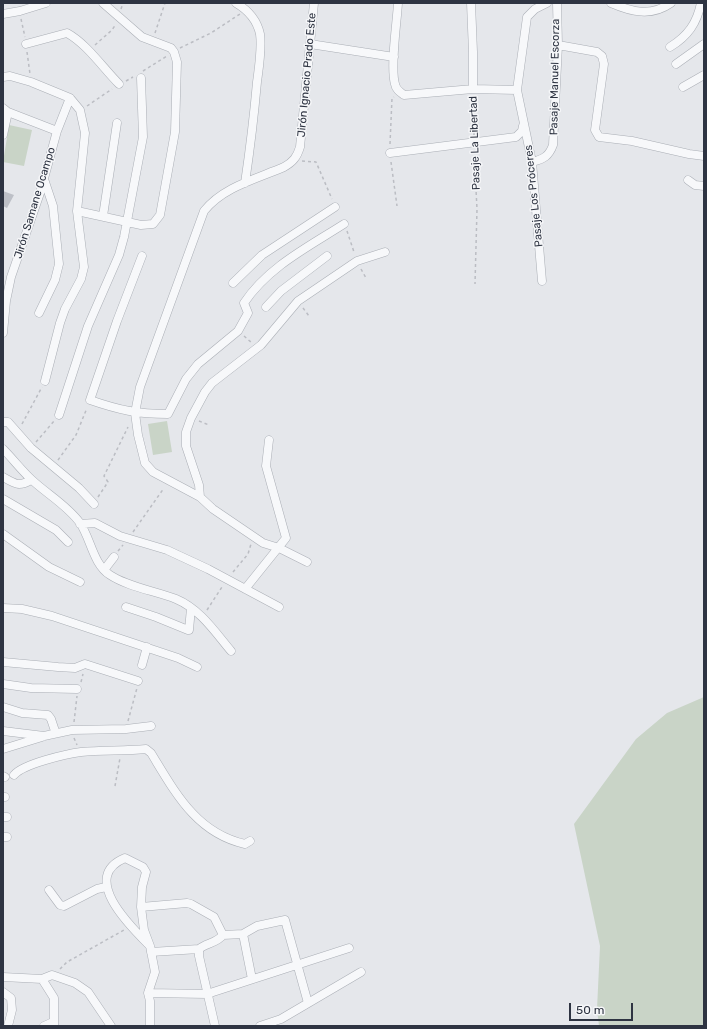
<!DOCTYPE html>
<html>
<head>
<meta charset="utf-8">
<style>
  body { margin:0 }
  #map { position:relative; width:707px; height:1029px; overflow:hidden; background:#e5e7eb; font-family:Rubik,sans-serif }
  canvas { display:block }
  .frame { position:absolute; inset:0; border:4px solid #2e3442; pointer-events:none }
  .scale { position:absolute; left:569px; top:1003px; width:64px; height:18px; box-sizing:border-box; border:2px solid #2e3442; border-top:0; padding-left:5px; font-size:12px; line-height:14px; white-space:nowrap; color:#2e3442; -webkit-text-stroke:3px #f5f6f8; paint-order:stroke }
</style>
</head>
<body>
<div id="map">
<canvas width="707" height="1029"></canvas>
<div class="frame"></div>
<div class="scale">50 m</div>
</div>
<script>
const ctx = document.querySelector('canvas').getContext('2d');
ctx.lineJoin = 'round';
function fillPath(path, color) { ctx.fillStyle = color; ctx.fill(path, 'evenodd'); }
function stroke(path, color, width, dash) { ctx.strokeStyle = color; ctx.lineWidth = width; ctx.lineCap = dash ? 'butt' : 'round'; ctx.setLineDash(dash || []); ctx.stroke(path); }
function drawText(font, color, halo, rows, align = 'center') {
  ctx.font = font + ' Rubik,sans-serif'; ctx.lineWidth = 3; ctx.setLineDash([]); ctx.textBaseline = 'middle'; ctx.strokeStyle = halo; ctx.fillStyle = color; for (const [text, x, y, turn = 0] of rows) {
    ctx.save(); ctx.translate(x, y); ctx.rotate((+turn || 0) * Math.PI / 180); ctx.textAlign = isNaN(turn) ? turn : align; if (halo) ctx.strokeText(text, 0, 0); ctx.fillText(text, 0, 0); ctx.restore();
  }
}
fillPath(new Path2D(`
  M 9,125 L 32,130 L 24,166 L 3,162 Z
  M 167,421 L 172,452 L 153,455 L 148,424 Z
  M 704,697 L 704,1026 L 599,1026 L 597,1009 L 600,946 L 574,824 L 636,739 L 667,713 Z`), '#c9d4c7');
fillPath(new Path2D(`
  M 3,191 L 14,195 L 7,208 L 3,206 Z`), '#bdc0c7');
const minor = new Path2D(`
  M 236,3 C 248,10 257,20 260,34 C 262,49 259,67 257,82 C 254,116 250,149 245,183
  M 398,3 C 397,22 390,67 395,84 C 396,90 400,92 404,95 L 473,89 L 517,90
  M 471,3 L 473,52 L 473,89
  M 611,3 C 632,12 651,17 671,3
  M 3,14 L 20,11 L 46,3
  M 26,44 L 67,33 C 87,44 103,68 119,84
  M 310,44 L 394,57
  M 558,45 L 597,52 L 602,56 L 604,64 L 595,130 L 599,137 L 632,141 L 689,154 L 704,156
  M 670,47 C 688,36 697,23 701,3
  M 676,64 L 704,44
  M 3,77 L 10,76 L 31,82 L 70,98 L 80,110 L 85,133 L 77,211 L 84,267 L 81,279 L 65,309 L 60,323 L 45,381
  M 683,87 L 704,75
  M 3,108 L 8,112 L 57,131 L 40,193 L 11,277 L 6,301 L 3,333
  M 57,131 L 70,98
  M 3,135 L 8,112
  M 390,153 L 516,137 L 522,131 L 523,126
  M 532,162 C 544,159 549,156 553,145 L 558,45 L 557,3
  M 688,180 L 695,185 L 704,186
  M 77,211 L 141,225 L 153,224 L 160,215 L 175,132 L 177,62 L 174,52 L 171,48 L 142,37 L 103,3
  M 103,216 L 117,123
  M 142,256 L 117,321 L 90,400 C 119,410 137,414 168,414 L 186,379 L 198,364 L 238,331 L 248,313 L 244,303 C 268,267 308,247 344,224
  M 542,281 L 532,162 L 517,90 L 527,17 L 535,9 L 547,3
  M 233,283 L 262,255 L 335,207
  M 266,307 L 281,291 L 327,256
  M 39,313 L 55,280 L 59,264 L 53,206 L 44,179
  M 59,415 L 88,326 L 119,255 L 124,237 L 143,137 L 141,78
  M 3,422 L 8,422 L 31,448 L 79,488 L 94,504
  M 3,449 C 13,459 22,471 32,480 C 47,494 68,506 80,523 C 91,539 93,564 110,575 C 128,587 156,591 176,599 C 200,609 215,632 231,651
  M 3,477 C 15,484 19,487 31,480
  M 200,497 L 199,485 L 186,446 L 186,432 L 191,418 L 205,392 L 212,383 L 261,345 L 298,301 L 357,261 L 385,252
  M 3,499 L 56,530 L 68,542
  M 80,524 L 95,523 L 120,536 L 167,550 L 208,569 L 279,607
  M 3,534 L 49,567 L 80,582
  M 307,562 L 279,548 L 263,543 L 213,509 L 200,497 L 153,472 L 145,463 L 138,435 L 135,413 L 140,387 L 204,211 C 223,187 256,179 284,167 C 293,162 297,157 300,147 L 314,3
  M 104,570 L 114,557
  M 245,589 L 286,538 L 266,466 L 269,440
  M 126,607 L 156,617 L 188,630 L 189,630 L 191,608
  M 3,608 L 22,609 L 52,616 L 178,658 L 197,667
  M 3,662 L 58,667 L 75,668 L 85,664 L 138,681
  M 142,665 L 147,647
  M 3,684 L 31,688 L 77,689
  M 3,707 L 22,713 L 48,715 L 51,719 L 55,731 L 53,734
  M 3,731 L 44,736 L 72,730 L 126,729 L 151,726
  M 3,749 L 42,737
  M 14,775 C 23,764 66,754 81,752 C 103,750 125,751 146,749 L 151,753 C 175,792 196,833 245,844 L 250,841
  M 3,776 L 5,777
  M 3,797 L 5,797
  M 3,817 L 7,817
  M 3,837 L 7,837
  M 49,890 L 60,905 L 64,906 L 97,889 L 106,887
  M 141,907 L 187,903 L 191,904 L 214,917 L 223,935 C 217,943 206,943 199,949 L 151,952
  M 243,934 L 252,979
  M 223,935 L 243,934 L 257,926 L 285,920 L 308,1003
  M 150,946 C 131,927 79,877 125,858 L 143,867 L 146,872 L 142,887 L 141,907 L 144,930 L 150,946 L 155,972 L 148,993 L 150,1001 L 150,1026
  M 199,949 L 199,956 L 215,1026
  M 3,977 L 42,979 L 52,975 L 75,983 L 88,992 L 111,1026
  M 42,979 L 54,998 L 54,1026
  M 3,992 L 11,998 L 12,1010 L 8,1026
  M 148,993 L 207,994 L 349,948
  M 44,1026 L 53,1022
  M 260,1026 L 281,1019 L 361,972`);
stroke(minor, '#aaaeb5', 9);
stroke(new Path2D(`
  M 121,9 L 123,3
  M 21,19 L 25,37
  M 155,33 L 165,3
  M 95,45 L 112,30 L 116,24
  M 180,48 L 211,33 L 240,14
  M 27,52 L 30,74
  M 143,71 L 167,56
  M 126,81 L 133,77
  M 473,96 L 474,135
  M 87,106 L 112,89
  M 390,144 L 392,98 L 394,97
  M 474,150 L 477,209 L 475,284
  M 302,161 L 316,162 L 332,199
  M 391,162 L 397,206
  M 347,231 L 354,252
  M 361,269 L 366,278
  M 303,308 L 309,316
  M 244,336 L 252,343
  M 199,421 L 209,425
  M 22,424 L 42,387
  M 36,442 L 55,420
  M 58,460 L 76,435 L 87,408
  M 98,497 L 108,482 L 104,476 L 128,427
  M 133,532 L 164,488
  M 118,551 L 123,545
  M 233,572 L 248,554 L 251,544
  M 207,610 L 222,587
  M 81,682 L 83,674
  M 128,721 L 137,688
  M 74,722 L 77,696
  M 74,738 L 77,745
  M 115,786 L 120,758
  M 60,969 L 67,962 L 124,930`), '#bbbdc3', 1.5, [3, 3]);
stroke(minor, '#f7f8fa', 8);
drawText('11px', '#2e3442', '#f5f6f8', [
  ["Jirón Ignacio Prado Este",307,75,-85],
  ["Pasaje Manuel Escorza",555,77,-89],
  ["Pasaje La Libertad",475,143,-92],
  ["Pasaje Los Próceres",534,196,-96],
  ["Jirón Samane Ocampo",35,203,-73]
]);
</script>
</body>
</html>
